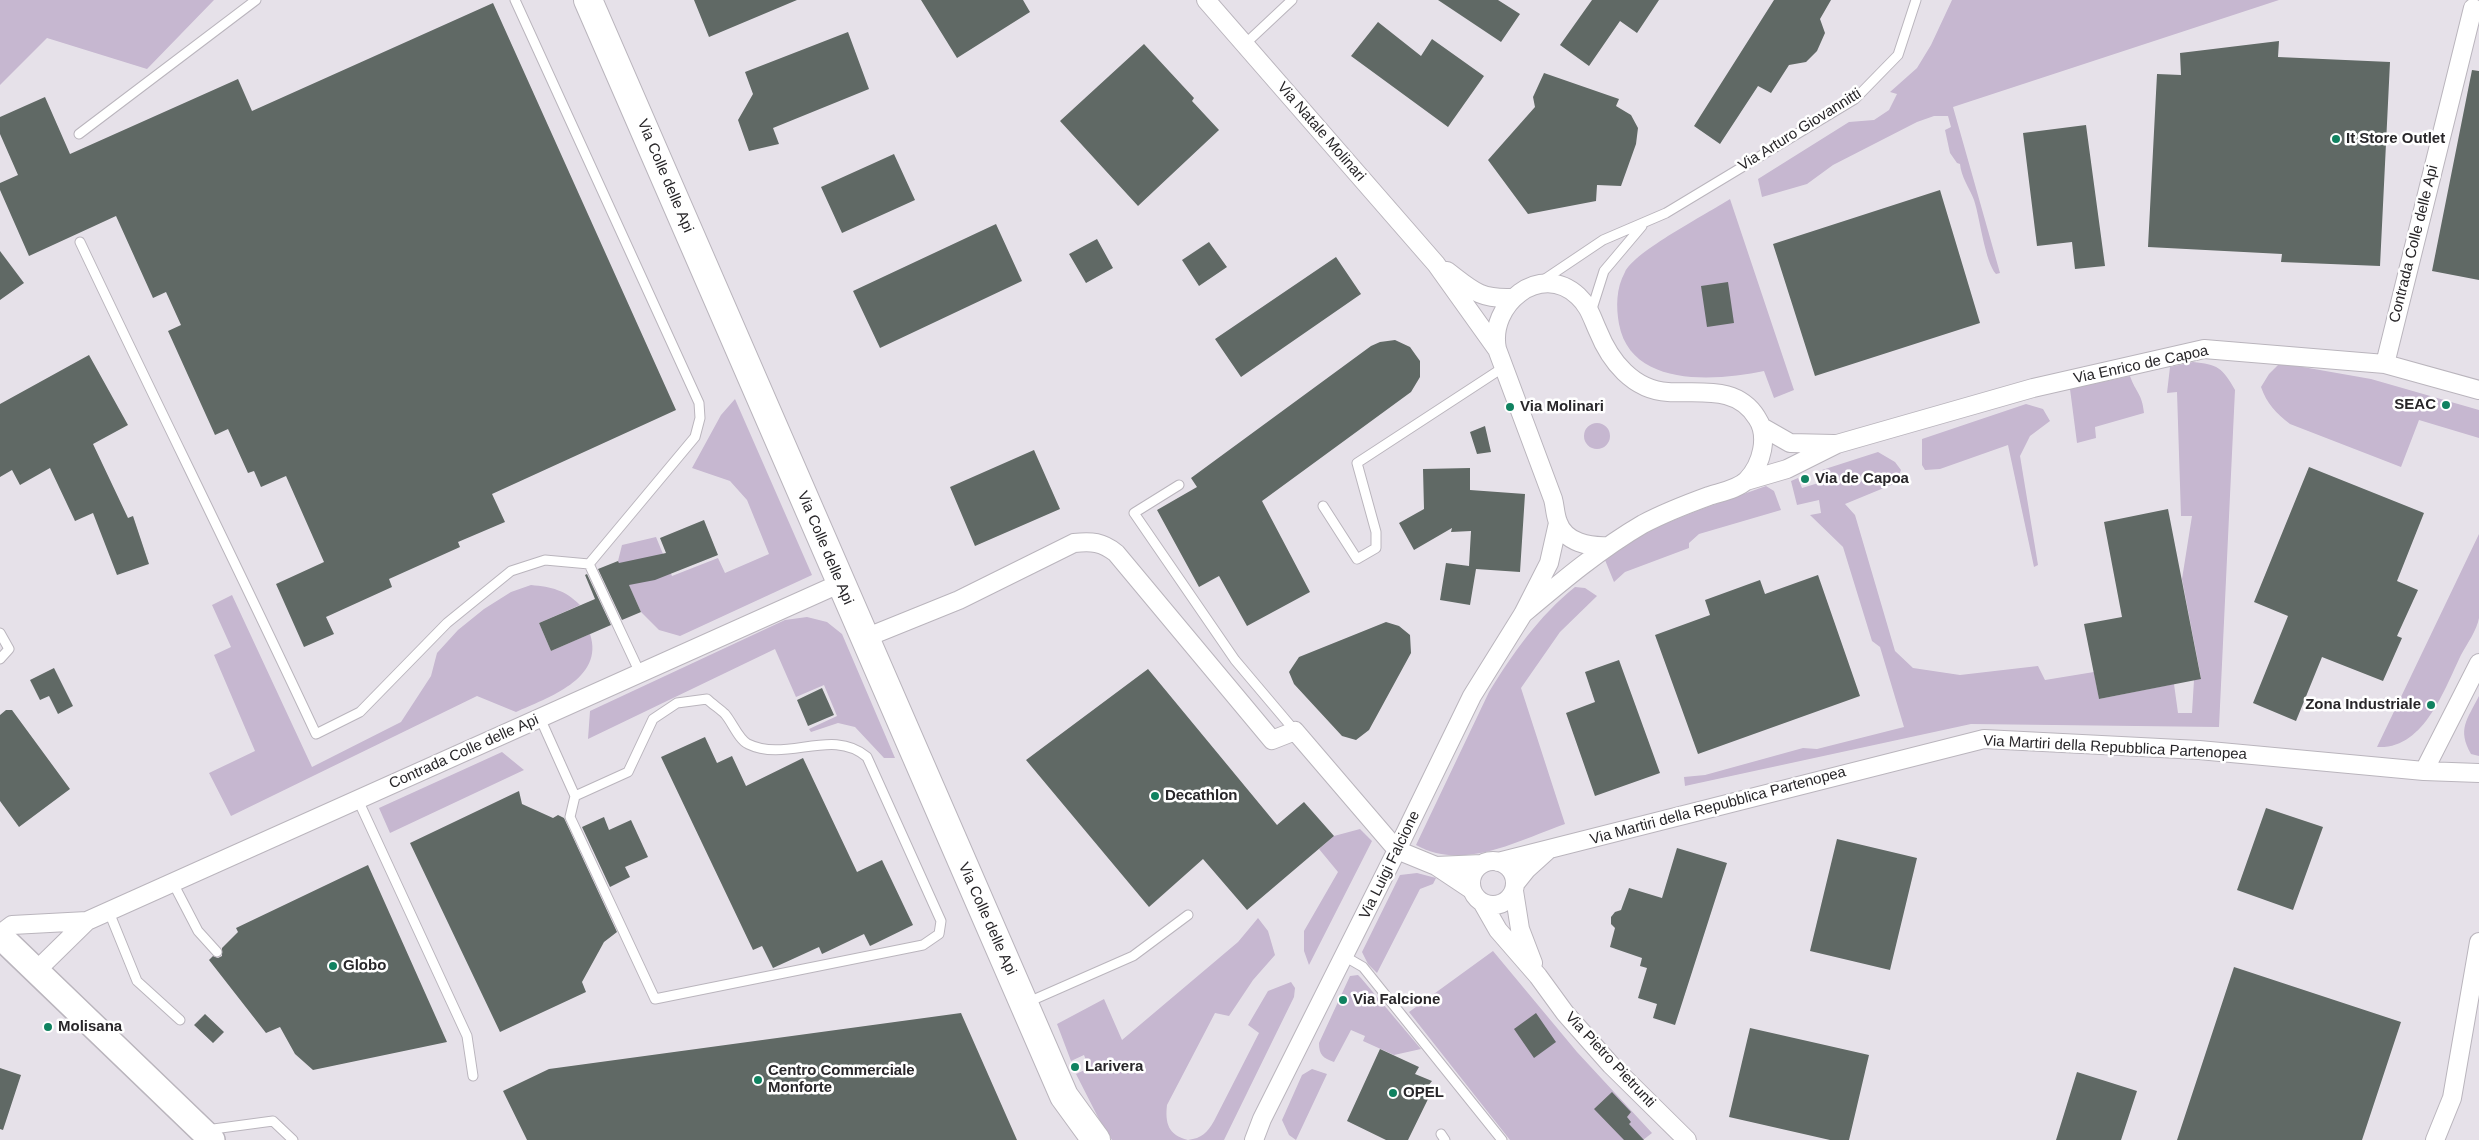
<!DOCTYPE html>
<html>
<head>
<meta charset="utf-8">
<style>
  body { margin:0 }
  canvas { display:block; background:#e6e1e9 }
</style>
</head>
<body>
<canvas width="2479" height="1140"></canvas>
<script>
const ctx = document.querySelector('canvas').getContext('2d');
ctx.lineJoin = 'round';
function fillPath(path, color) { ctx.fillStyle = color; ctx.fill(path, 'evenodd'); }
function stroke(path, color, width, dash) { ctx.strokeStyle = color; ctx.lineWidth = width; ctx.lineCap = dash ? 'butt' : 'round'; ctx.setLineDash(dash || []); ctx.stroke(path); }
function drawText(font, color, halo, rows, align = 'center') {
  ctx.font = font + ' Helvetica,sans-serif'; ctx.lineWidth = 5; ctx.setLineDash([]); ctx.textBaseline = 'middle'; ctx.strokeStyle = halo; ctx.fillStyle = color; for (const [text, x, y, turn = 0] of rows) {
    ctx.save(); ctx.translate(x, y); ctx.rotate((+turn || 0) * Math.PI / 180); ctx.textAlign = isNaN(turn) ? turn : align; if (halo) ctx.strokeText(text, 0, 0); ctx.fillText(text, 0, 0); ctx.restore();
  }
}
fillPath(new Path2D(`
  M 0,0 L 214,0 L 147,69 L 47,38 L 0,85 Z
  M 1952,0 L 2279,0 L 1953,107 L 2000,273 L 1996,274 C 1985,262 1980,218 1974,200 C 1970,189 1961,177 1960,164 L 1957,163 L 1950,153 L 1945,130 L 1951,127 L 1948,116 L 1934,116 L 1917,122 L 1833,165 L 1807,184 L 1762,197 L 1758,179 L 1849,122 L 1874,120 L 1889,110 L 1897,94 L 1890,92 L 1917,68 L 1931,45 Z
  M 1730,199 L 1794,390 L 1774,398 L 1764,371 C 1716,381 1631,388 1619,324 C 1616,307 1616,288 1625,272 C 1635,251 1707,214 1730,199 Z
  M 2193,362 C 2217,364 2223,368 2235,390 L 2219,727 L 1971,724 L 1685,786 L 1684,777 L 1705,775 L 1803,748 L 1817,749 L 1904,727 L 1880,647 L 1872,641 L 1843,547 L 1810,515 L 1821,513 L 1819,500 L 1797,505 L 1791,481 L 1798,478 L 1802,488 L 1825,481 L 1822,470 L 1878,452 L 1895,462 L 1901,470 L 1896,483 L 1845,504 L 1855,515 L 1895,651 L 1913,668 L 1960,675 L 2038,666 L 2045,680 L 2094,672 L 2099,699 L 2174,684 L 2178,713 L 2192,713 L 2194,680 L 2201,678 L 2182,579 L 2192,516 L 2181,516 L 2177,392 L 2167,393 L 2170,367 Z
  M 2280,363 L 2371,379 L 2479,410 L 2479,438 L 2419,420 L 2401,467 L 2290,424 C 2276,413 2267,404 2261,387 L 2269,374 Z
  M 2130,376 C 2136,393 2142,393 2144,413 L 2095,427 L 2096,438 L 2077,443 L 2070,389 Z
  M 735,399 L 812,575 L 680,636 L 659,630 L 641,612 L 618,561 L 622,545 L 656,537 L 672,576 L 718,558 L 725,573 L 769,554 L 747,500 L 730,481 L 692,468 L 721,415 Z
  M 2026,404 L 2043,409 L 2050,421 L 2030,436 L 2020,456 L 2038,565 L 2034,567 L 2008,445 L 1940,469 L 1925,470 L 1922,465 L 1922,439 Z
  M1584 436a13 13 0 1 1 26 0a13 13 0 1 1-26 0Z
  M 1766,486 L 1774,491 L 1781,510 L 1699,534 L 1689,543 L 1689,548 L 1625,572 L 1614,582 L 1605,560 L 1647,531 L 1699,510 Z
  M 2479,534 C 2479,561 2479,591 2479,618 C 2477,630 2467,644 2461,655 C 2444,690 2424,750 2377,747 Z
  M 531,585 C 552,587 565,590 580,605 L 539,623 L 551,651 L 590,634 C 605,679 547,698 516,712 L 477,696 L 231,816 L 209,773 L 255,751 L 214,655 L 231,647 L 212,605 L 232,595 L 312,767 L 401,722 L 431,676 L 437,653 L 458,630 L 484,609 L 511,592 Z
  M 1575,587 L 1585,588 L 1597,596 L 1560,632 L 1521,688 L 1565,824 C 1519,840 1463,872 1416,845 L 1489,692 C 1513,653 1539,616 1575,587 Z
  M 807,617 L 827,622 L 842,634 L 895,758 L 884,758 L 855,727 L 838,723 L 811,732 L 809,729 L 837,716 L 824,685 L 796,697 L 775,649 L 588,739 L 590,711 L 785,620 Z
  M 2479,696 L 2479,756 L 2471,754 C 2457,729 2467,720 2479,696 Z
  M 502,752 L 524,770 L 390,833 L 379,808 Z
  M 1360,829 L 1372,841 L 1309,965 L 1304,951 L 1304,931 L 1338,872 L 1319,849 L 1334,836 Z
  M 1417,873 L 1436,878 L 1433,884 L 1420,889 L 1377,973 L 1368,964 L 1362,952 L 1400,875 Z
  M 1258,918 L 1268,931 L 1275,955 L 1253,980 L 1229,1016 L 1215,1013 L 1167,1105 C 1165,1123 1168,1135 1188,1140 L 1112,1140 L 1104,1129 L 1076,1074 L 1089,1068 L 1084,1055 L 1071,1061 L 1057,1024 L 1104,999 L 1122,1040 L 1238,942 Z
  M 1493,951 L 1577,1052 L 1652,1133 L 1643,1140 L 1510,1140 L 1409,1012 Z
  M 1358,975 L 1361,978 L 1421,1049 L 1394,1055 L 1363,1041 L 1365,1036 L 1351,1030 L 1334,1062 C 1323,1058 1319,1055 1319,1043 L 1350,976 Z
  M 1291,982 L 1295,988 L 1294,997 L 1224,1140 L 1188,1140 C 1202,1138 1207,1133 1214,1121 L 1259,1033 L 1248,1025 L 1268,991 Z
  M 1312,1069 L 1327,1074 L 1296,1140 L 1289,1135 L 1282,1120 L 1302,1075 Z`), '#c6b7d0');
fillPath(new Path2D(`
  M 694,0 L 797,0 L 709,37 Z
  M 921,0 L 1023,0 L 1030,12 L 957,58 Z
  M 1438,0 L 1498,0 L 1520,14 L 1501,42 Z
  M 1592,0 L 1659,0 L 1637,33 L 1620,21 L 1589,66 L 1560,45 Z
  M 1774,0 L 1831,0 L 1820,19 L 1825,33 L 1817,51 L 1806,62 L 1789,65 L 1771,93 L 1758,86 L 1720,144 L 1694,126 Z
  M 493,3 L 676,410 L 492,494 L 505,522 L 458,542 L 460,547 L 389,579 L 392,587 L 326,617 L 334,634 L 304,647 L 276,584 L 324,562 L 286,476 L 261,487 L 254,471 L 248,473 L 228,429 L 215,435 L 168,331 L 181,325 L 166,292 L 153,298 L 116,216 L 29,256 L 0,190 L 0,183 L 18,175 L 0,134 L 0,117 L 45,97 L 70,154 L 238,79 L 252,111 Z
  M 1378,22 L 1421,56 L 1432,39 L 1484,76 L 1448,127 L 1351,56 Z
  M 848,32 L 869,89 L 773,128 L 779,144 L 749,151 L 738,120 L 753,94 L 745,72 Z
  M 2279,41 L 2278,57 L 2390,62 L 2380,266 L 2281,262 L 2282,254 L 2148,247 L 2157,74 L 2181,75 L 2180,53 Z
  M 1144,44 L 1194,98 L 1192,101 L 1219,130 L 1138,206 L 1060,121 Z
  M 2472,70 L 2479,71 L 2479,280 L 2432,271 Z
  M 1544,73 L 1619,99 L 1616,106 L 1631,115 L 1638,128 L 1636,144 L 1621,186 L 1597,185 L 1596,201 L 1528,214 L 1488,160 L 1535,107 L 1533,97 Z
  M 2086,125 L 2105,266 L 2075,269 L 2072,242 L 2037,246 L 2023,133 Z
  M 894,154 L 915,200 L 842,233 L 821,187 Z
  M 1940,190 L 1980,323 L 1815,376 L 1773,244 Z
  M 996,224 L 1022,281 L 880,348 L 853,291 Z
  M 1097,239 L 1113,268 L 1086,283 L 1069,254 Z
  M 1209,242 L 1227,267 L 1199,286 L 1182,260 Z
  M 0,251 L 24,283 L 0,300 Z
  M 1336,257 L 1361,294 L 1241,377 L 1215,339 Z
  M 1728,282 L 1734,323 L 1707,327 L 1701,286 Z
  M 1395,340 L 1410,347 L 1420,361 L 1420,377 L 1411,392 L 1262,501 L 1310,592 L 1247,626 L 1219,576 L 1199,587 L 1157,510 L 1197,487 L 1191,478 L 1371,346 L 1380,342 Z
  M 89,355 L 128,425 L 93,444 L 128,518 L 133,516 L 149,564 L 117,575 L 93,513 L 75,521 L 50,468 L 20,485 L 12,470 L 0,477 L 0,404 Z
  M 1485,426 L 1491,452 L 1477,454 L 1470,432 Z
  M 1034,450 L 1060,509 L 975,546 L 950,487 Z
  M 2309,467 L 2424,513 L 2397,581 L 2418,590 L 2397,636 L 2402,638 L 2383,681 L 2322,657 L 2296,721 L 2253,703 L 2288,616 L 2254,602 Z
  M 1470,468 L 1470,490 L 1525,494 L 1520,572 L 1476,569 L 1470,605 L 1440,600 L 1446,563 L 1469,566 L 1471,531 L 1451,532 L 1452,528 L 1414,550 L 1399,523 L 1424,509 L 1423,469 Z
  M 2168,509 L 2201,679 L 2099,699 L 2084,624 L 2122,617 L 2104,522 Z
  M 704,520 L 718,555 L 655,580 L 629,585 L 641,612 L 622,620 L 598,569 L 618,561 L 619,563 L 666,553 L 660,538 Z
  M 587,574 L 611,625 L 551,651 L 539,623 L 595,599 L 585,575 Z
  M 1818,575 L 1860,696 L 1698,754 L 1655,635 L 1710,615 L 1705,600 L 1760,580 L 1765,594 Z
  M 1386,622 L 1399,626 L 1410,635 L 1411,653 L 1369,730 L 1356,740 L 1342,736 L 1294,684 L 1289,672 L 1299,657 Z
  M 1619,660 L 1660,773 L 1595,796 L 1566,713 L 1595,702 L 1585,672 Z
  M 54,668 L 73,706 L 58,714 L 49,696 L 40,700 L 30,680 Z
  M 1148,669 L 1277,825 L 1304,802 L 1334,836 L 1247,910 L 1203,859 L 1149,907 L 1026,760 Z
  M 822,688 L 834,715 L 808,726 L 797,700 Z
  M 6,710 L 12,710 L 70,789 L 19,827 L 0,801 L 0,715 Z
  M 705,737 L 717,763 L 732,756 L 746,786 L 803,758 L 857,872 L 882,860 L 913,925 L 870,946 L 864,934 L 822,954 L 819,947 L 773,968 L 762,946 L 753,950 L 661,757 Z
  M 519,791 L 522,804 L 553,818 L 558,815 L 564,818 L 617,932 L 604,942 L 582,982 L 586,992 L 500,1032 L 410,843 Z
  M 2266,808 L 2323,827 L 2293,910 L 2237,890 Z
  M 604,817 L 609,830 L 631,820 L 648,857 L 625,867 L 630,877 L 610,887 L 582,827 Z
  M 1837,839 L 1917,858 L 1890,970 L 1810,951 Z
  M 1677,848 L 1727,863 L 1675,1025 L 1653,1018 L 1657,1004 L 1638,998 L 1647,968 L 1640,966 L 1642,958 L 1610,947 L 1615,928 L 1611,924 L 1611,917 L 1615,912 L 1621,910 L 1629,888 L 1662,898 Z
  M 368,865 L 447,1042 L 313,1070 L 295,1054 L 280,1027 L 266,1033 L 209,960 L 213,956 L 218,958 L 222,956 L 222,948 L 238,932 L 236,928 Z
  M 2234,967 L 2401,1022 L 2362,1140 L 2177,1140 Z
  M 961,1013 L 1017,1140 L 527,1140 L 503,1091 L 549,1069 Z
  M 1536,1013 L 1556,1042 L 1534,1058 L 1514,1029 Z
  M 205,1014 L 224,1032 L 213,1043 L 194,1025 Z
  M 1750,1028 L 1869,1055 L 1849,1140 L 1830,1140 L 1729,1117 Z
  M 1380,1049 L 1419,1067 L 1415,1074 L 1432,1081 L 1424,1091 L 1430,1095 L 1408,1140 L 1386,1140 L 1347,1121 Z
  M 0,1068 L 21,1075 L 3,1130 L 0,1129 Z
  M 2077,1072 L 2137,1091 L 2121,1140 L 2056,1140 Z
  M 1612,1092 L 1631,1112 L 1627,1117 L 1631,1122 L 1629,1124 L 1644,1140 L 1624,1140 L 1594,1109 Z`), '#606965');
const lane = new Path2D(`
  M 515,0 L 699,403 L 700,418 L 695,437 L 589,564 L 640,673
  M 1244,45 L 1292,0
  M 79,134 L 256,0
  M 80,242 C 158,407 239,569 316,734 L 360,712 L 447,623 L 511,571 L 545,560 L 589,564
  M 1542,281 L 1603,240 L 1666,213 L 1855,99 L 1898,55 L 1916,0
  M 1591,312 L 1604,271 L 1642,226
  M 1179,485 L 1134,513 L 1235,660 L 1295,731
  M 1323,506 L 1357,559 L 1376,548 L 1376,532 L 1357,463 L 1504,367
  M 0,633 L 9,649 L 0,659
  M 540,718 L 575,796 L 570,817 L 655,999 L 923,945 L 939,934 L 941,921 L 867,757 C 832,727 787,763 748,744 C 739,740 732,722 725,714 C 720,709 712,704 707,699 L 677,703 L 653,719 L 628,772 L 575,796
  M 358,800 L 467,1036 L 473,1076
  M 173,883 L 198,931 L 217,952
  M 109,912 L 137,981 L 180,1020
  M 1344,956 L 1363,967 L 1502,1140
  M 1026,1003 L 1133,956 L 1188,915
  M 206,1130 L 273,1121 L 293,1140
  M 1441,1134 L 1445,1140`);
const street = new Path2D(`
  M 1206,0 L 1436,264 L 1496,348
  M 1447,271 C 1472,290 1479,299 1511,298
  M 2385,364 L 2473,8
  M 1762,427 L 1790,443 L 1834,444
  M 1746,481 L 1787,469 L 1837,444 L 2033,388 L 2204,349 L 2385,364 L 2479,390
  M 1523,614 C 1561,582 1600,549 1643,524 C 1664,513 1687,504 1709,496 C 1721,492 1738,489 1747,480 C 1762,464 1769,436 1757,418 C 1737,385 1700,394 1668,392 C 1633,390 1610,361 1598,331 C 1592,318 1589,306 1578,296 C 1540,261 1488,305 1497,349 L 1553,499 C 1555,506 1555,515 1558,522 C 1565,543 1590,547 1609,546
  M 865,638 L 959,600 L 1074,543 C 1092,541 1102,542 1116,553 L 1272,740 L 1295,731 L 1397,850 L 1436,866 L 1472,890
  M 2424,771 L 2479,663
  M1471 883a22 22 0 1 1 44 0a22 22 0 1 1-44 0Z
  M 1498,862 L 1984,739 L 2199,750 L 2424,771 L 2479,773
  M 1436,866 L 1482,864
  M 1515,884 L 1527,869 L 1548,850
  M 1514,891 L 1520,929 L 1533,963
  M 1482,902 L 1498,930 L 1538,976 L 1565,1013 L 1611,1065 L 1687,1140
  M 0,934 L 12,925 L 87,921 L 841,583
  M 37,970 L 87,921
  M 1254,1140 L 1262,1119 L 1397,850 L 1472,696 L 1523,614 L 1549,563 L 1558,523
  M 2435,1140 L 2452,1098 L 2479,942`);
const secondary = new Path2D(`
  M 0,936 L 212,1140`);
const primary = new Path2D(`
  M 588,0 L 1064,1096 L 1096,1140`);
stroke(lane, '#bab5bd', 11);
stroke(street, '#bab5bd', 20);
stroke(secondary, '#bab5bd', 28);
stroke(primary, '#bab5bd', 30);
stroke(lane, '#fff', 9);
stroke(street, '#fff', 18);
stroke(secondary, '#fff', 25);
stroke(primary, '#fff', 28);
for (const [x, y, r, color] of [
  [2336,139,5,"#108260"],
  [2446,405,5,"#108260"],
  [1510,407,5,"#108260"],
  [1805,479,5,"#108260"],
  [2431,705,5,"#108260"],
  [1155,796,5,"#108260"],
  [333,966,5,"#108260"],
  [1343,1000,5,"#108260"],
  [48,1027,5,"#108260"],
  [1075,1067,5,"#108260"],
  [758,1080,5,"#108260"],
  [1393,1093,5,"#108260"]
]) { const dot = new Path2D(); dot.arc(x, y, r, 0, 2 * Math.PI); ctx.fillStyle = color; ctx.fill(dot); stroke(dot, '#fff', 2); }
drawText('15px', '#282629', '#fff', [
  ["Via Arturo Giovannitti",1800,130,-32],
  ["Via Natale Molinari",1321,132,49],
  ["Via Colle delle Api",665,176,67],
  ["Contrada Colle delle Api",2414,244,-76],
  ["Via Enrico de Capoa",2141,365,-12],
  ["Via Colle delle Api",825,548,67],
  ["Via Martiri della Repubblica Partenopea",2115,748,3],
  ["Contrada Colle delle Api",464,752,-24],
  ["Via Martiri della Repubblica Partenopea",1718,806,-15],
  ["Via Luigi Falcione",1390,865,-64],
  ["Via Colle delle Api",987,919,66],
  ["Via Pietro Pietrunti",1610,1060,47]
]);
drawText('bold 15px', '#282629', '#fff', [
  ["It Store Outlet",2346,139],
  ["SEAC",2436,405,"right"],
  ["Via Molinari",1520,407],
  ["Via de Capoa",1815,479],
  ["Zona Industriale",2421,705,"right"],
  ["Decathlon",1165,796],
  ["Globo",343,966],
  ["Via Falcione",1353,1000],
  ["Molisana",58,1027],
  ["Larivera",1085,1067],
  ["Centro Commerciale",768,1071],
  ["Monforte",768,1088],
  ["OPEL",1403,1093]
], 'left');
</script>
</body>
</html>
